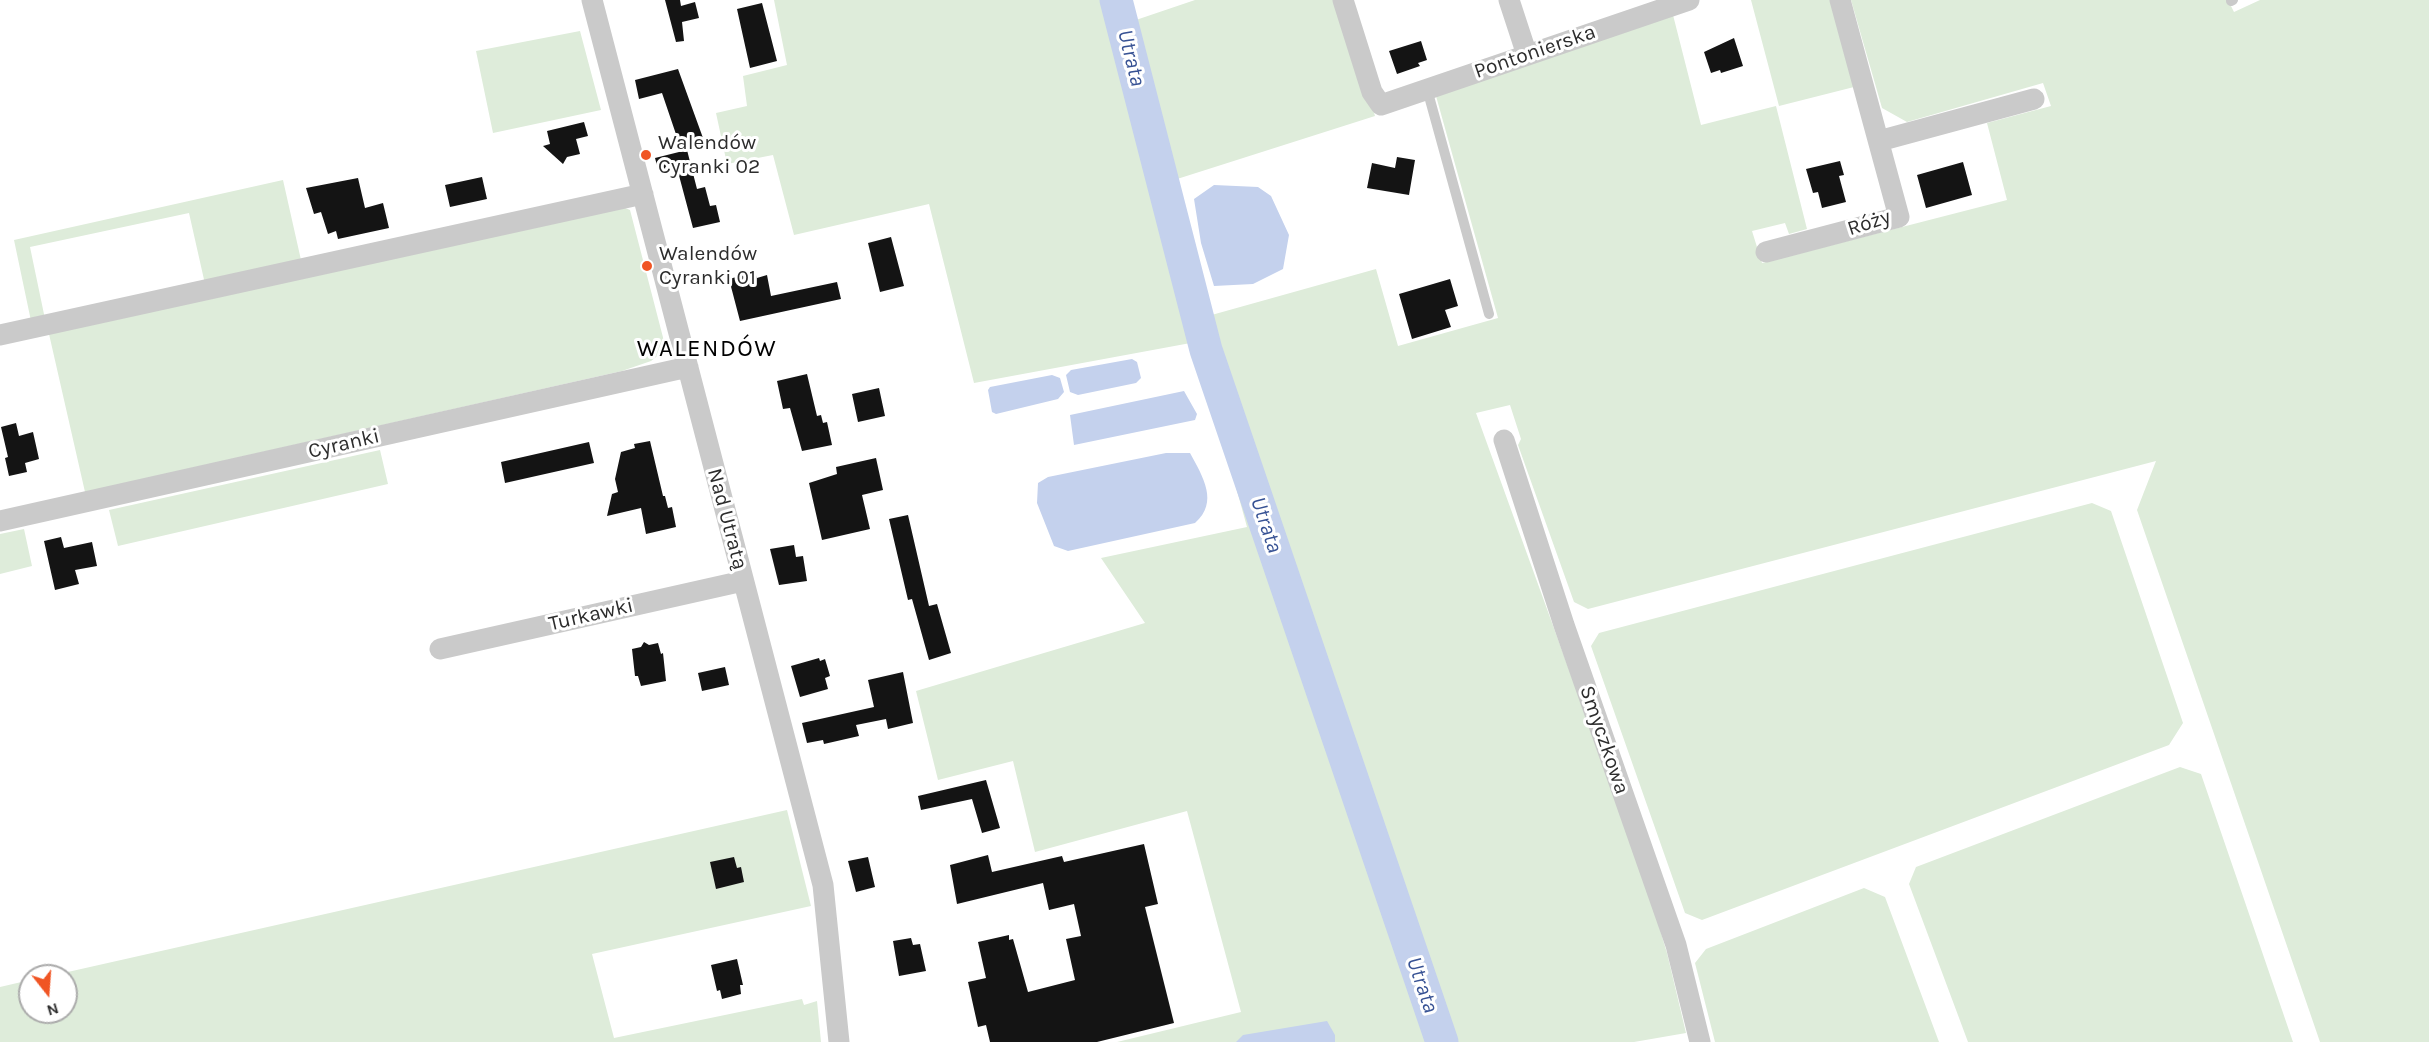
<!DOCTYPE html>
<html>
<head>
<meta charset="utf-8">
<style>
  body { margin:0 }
  #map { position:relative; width:2429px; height:1042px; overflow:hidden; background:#fff; font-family:Karla,sans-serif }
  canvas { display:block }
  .north { position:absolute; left:18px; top:964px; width:60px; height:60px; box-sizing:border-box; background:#fff; border:2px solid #ababab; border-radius:50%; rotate:163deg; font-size:16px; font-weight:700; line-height:24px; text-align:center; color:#2d2d2d }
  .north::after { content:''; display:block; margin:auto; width:21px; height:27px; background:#f05524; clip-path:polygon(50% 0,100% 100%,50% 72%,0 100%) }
</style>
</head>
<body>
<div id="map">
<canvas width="2429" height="1042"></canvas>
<div class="north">N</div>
</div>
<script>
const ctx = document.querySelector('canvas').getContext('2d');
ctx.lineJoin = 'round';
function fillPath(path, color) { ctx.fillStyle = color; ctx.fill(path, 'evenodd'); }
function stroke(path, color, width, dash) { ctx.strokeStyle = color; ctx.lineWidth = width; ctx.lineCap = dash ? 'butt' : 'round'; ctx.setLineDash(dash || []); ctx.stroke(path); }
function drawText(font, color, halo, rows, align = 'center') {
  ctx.font = font + ' Karla,sans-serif'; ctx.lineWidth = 6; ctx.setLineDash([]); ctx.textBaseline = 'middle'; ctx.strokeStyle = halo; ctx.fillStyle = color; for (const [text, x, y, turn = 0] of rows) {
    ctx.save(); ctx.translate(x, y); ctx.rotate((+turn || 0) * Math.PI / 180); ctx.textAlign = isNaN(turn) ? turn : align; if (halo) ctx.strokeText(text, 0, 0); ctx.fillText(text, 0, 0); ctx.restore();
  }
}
fillPath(new Path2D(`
  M 774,0 L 1127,0 L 1133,21 L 1195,0 L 1339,0 L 1375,116 L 1174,180 L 1208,316 L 1376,269 L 1398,346 L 1498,318 L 1436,96 L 1673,15 L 1701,125 L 1776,106 L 1807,229 L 1789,234 L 1785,223 L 1752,231 L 1762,263 L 2007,200 L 1987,123 L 2051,106 L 2043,83 L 1907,122 L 1882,108 L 1851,0 L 2228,0 L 2234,12 L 2260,0 L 2429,0 L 2429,1042 L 2320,1042 L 2137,510 L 2156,461 L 1588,609 L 1574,602 L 1518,445 L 1521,439 L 1510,405 L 1476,413 L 1643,874 L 1667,953 L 1686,1033 L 1634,1042 L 1117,1042 L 1241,1012 L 1187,811 L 1035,852 L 1013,761 L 938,780 L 916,691 L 1145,623 L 1101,558 L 1247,527 L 1196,342 L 974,383 L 929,204 L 794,235 L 773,155 L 727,164 L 716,113 L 747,106 L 743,76 L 787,65 Z
  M 1751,0 L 1830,0 L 1854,87 L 1779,106 Z
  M 580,31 L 601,110 L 493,133 L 476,51 Z
  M 283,180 L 301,260 L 205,284 L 189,213 L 30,247 L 45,319 L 31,321 L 14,240 Z
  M 620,206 L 630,210 L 666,349 L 651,361 L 622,371 L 85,492 L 49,334 Z
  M 380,450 L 388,484 L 118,546 L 109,510 Z
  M 2092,503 L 2111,511 L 2183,723 L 2169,745 L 1702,920 L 1685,913 L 1591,646 L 1599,633 Z
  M 24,529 L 32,566 L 0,574 L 0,534 Z
  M 2180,767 L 2201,774 L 2293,1042 L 1968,1042 L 1909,884 L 1916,867 Z
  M 787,810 L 811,906 L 592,954 L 614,1038 L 802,999 L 804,1005 L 817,1001 L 821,1042 L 0,1042 L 0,987 L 30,980 L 30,1012 L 66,1012 L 66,976 L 50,976 Z
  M 1864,888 L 1885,897 L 1939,1042 L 1715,1042 L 1695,963 L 1706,949 Z`), '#deecda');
fillPath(new Path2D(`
  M 1214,185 L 1258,187 L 1271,196 L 1289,235 L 1283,269 L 1253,284 L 1214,286 L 1201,243 L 1194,199 Z
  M 1132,359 L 1137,362 L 1141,378 L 1136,383 L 1078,395 L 1070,392 L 1066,375 L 1071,370 Z
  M 1052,375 L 1060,378 L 1064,392 L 1058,399 L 996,414 L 992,412 L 988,390 L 990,387 Z
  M 1184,391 L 1197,414 L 1195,420 L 1074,445 L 1070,415 Z
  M 1166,453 L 1190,453 C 1203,477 1219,502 1195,523 L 1068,551 L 1054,546 L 1037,503 L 1038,483 L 1048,477 Z
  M 1327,1021 L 1335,1035 L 1335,1042 L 1236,1042 L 1243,1035 Z`), '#c4d1ed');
stroke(new Path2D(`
  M 1116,0 L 1206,350 L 1442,1042`), '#c4d1ed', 33);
fillPath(new Path2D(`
  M 665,0 L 680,0 L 681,6 L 695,2 L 699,18 L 682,22 L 684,41 L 676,42 Z
  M 762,3 L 777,61 L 750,68 L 737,9 Z
  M 1734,38 L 1743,66 L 1721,73 L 1720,70 L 1711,73 L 1704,52 Z
  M 1421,41 L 1427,60 L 1418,63 L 1420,66 L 1397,74 L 1389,51 Z
  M 678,69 L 703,138 L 680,146 L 662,93 L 639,99 L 635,80 Z
  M 584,122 L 588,136 L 576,139 L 580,154 L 567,157 L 563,164 L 543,146 L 550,144 L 547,131 Z
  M 687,150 L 697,189 L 705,187 L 710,206 L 716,205 L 720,222 L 693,228 L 677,168 L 659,173 L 655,158 Z
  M 1397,157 L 1415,160 L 1409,195 L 1367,188 L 1372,163 L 1395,168 Z
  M 1840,161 L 1844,175 L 1839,176 L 1846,202 L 1822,208 L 1818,192 L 1813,193 L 1806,169 Z
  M 1963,162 L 1972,195 L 1926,208 L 1917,175 Z
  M 482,177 L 487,199 L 450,207 L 445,185 Z
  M 358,178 L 365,208 L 383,203 L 389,228 L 338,239 L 336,231 L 328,234 L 321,212 L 314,214 L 306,188 Z
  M 891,237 L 904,286 L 880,292 L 868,243 Z
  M 755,272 L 757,278 L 767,275 L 771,296 L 837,282 L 841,299 L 740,321 L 729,279 Z
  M 1450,279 L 1458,306 L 1445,310 L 1451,327 L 1412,339 L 1399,294 Z
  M 807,374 L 817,416 L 821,415 L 823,423 L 827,422 L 832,445 L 802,451 L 790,408 L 783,409 L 777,381 Z
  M 879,388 L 885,416 L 858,422 L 852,394 Z
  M 16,423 L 19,436 L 33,432 L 39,459 L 25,463 L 27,472 L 9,476 L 5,458 L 8,457 L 1,427 Z
  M 650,441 L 663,496 L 665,496 L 668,508 L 672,507 L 676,527 L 646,534 L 641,508 L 607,516 L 612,494 L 618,492 L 615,479 L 621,452 L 635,448 L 634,444 Z
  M 589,442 L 594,463 L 505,483 L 501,462 Z
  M 876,458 L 883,490 L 862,495 L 870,529 L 822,540 L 809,483 L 837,474 L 836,467 Z
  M 908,515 L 929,606 L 937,604 L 951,653 L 929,660 L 912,599 L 908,600 L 889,519 Z
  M 61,537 L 64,548 L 92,542 L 97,566 L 75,570 L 79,584 L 55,590 L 44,541 Z
  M 794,545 L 796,557 L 803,556 L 807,581 L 779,585 L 770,549 Z
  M 644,642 L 649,645 L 658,643 L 661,654 L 663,653 L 666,681 L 641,686 L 638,676 L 635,676 L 632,649 L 641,647 Z
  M 819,658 L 820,661 L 825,659 L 830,676 L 825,678 L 828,689 L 800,697 L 791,666 Z
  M 725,667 L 729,685 L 702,691 L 698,673 Z
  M 903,672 L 913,723 L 888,729 L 886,719 L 856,725 L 859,736 L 824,744 L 823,740 L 807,743 L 802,723 L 874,707 L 868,680 Z
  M 986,780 L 1000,828 L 982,833 L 972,799 L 921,810 L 918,796 Z
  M 1144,844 L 1158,904 L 1145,907 L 1174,1023 L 1097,1042 L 990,1042 L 986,1025 L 978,1027 L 968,982 L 986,978 L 978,942 L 1009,935 L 1009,940 L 1013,939 L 1028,992 L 1075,980 L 1066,939 L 1081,936 L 1074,904 L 1049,910 L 1043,883 L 957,904 L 950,865 L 988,855 L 992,872 L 1062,856 L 1064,862 Z
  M 734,857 L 737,868 L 741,867 L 744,882 L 716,889 L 710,862 Z
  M 868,857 L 875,887 L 856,892 L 848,861 Z
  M 911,938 L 913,945 L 920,944 L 926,971 L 899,976 L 893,941 Z
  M 737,959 L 743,985 L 740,985 L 741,994 L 722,999 L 720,990 L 717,991 L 711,965 Z`), '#141414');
stroke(new Path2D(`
  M 2231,1 L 2233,0
  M 1427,89 L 1489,314`), '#cacaca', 10);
stroke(new Path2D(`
  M 592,0 L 823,885 L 839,1042
  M 1343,0 L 1372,92 L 1381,105 L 1689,0
  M 1509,0 L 1527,55
  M 1879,141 L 2034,99
  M 1766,252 L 1899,217 L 1840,0
  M 0,335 L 643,194
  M 1504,440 L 1564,625 L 1676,945 L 1700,1042
  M 0,521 L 688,367
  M 440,649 L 743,581`), '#cacaca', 21);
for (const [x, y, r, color] of [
  [646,155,6,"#f05524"],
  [647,266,6,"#f05524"]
]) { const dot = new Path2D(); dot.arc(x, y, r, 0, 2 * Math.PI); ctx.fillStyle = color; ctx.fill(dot); stroke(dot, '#fff', 2); }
drawText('21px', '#2d2d2d', '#fff', [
  ["Pontonierska",1535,52,-19],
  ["Róży",1869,223,-18],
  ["Cyranki",344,444,-13],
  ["Nad Utratą",727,519,75],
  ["Turkawki",591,615,-13],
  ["Smyczkowa",1604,740,71]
]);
drawText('21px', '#2d2d2d', '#fff', [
  ["Walendów",658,143],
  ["Cyranki 02",658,167],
  ["Walendów",659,254],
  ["Cyranki 01",659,278]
], 'left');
drawText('italic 22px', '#375294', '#fff', [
  ["Utrata",1131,58,76],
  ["Utrata",1266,525,71],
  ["Utrata",1422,985,71]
]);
ctx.letterSpacing = '1.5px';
drawText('24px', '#000', '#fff', [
  ["WALENDÓW",707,349]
]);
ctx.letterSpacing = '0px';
</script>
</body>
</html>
